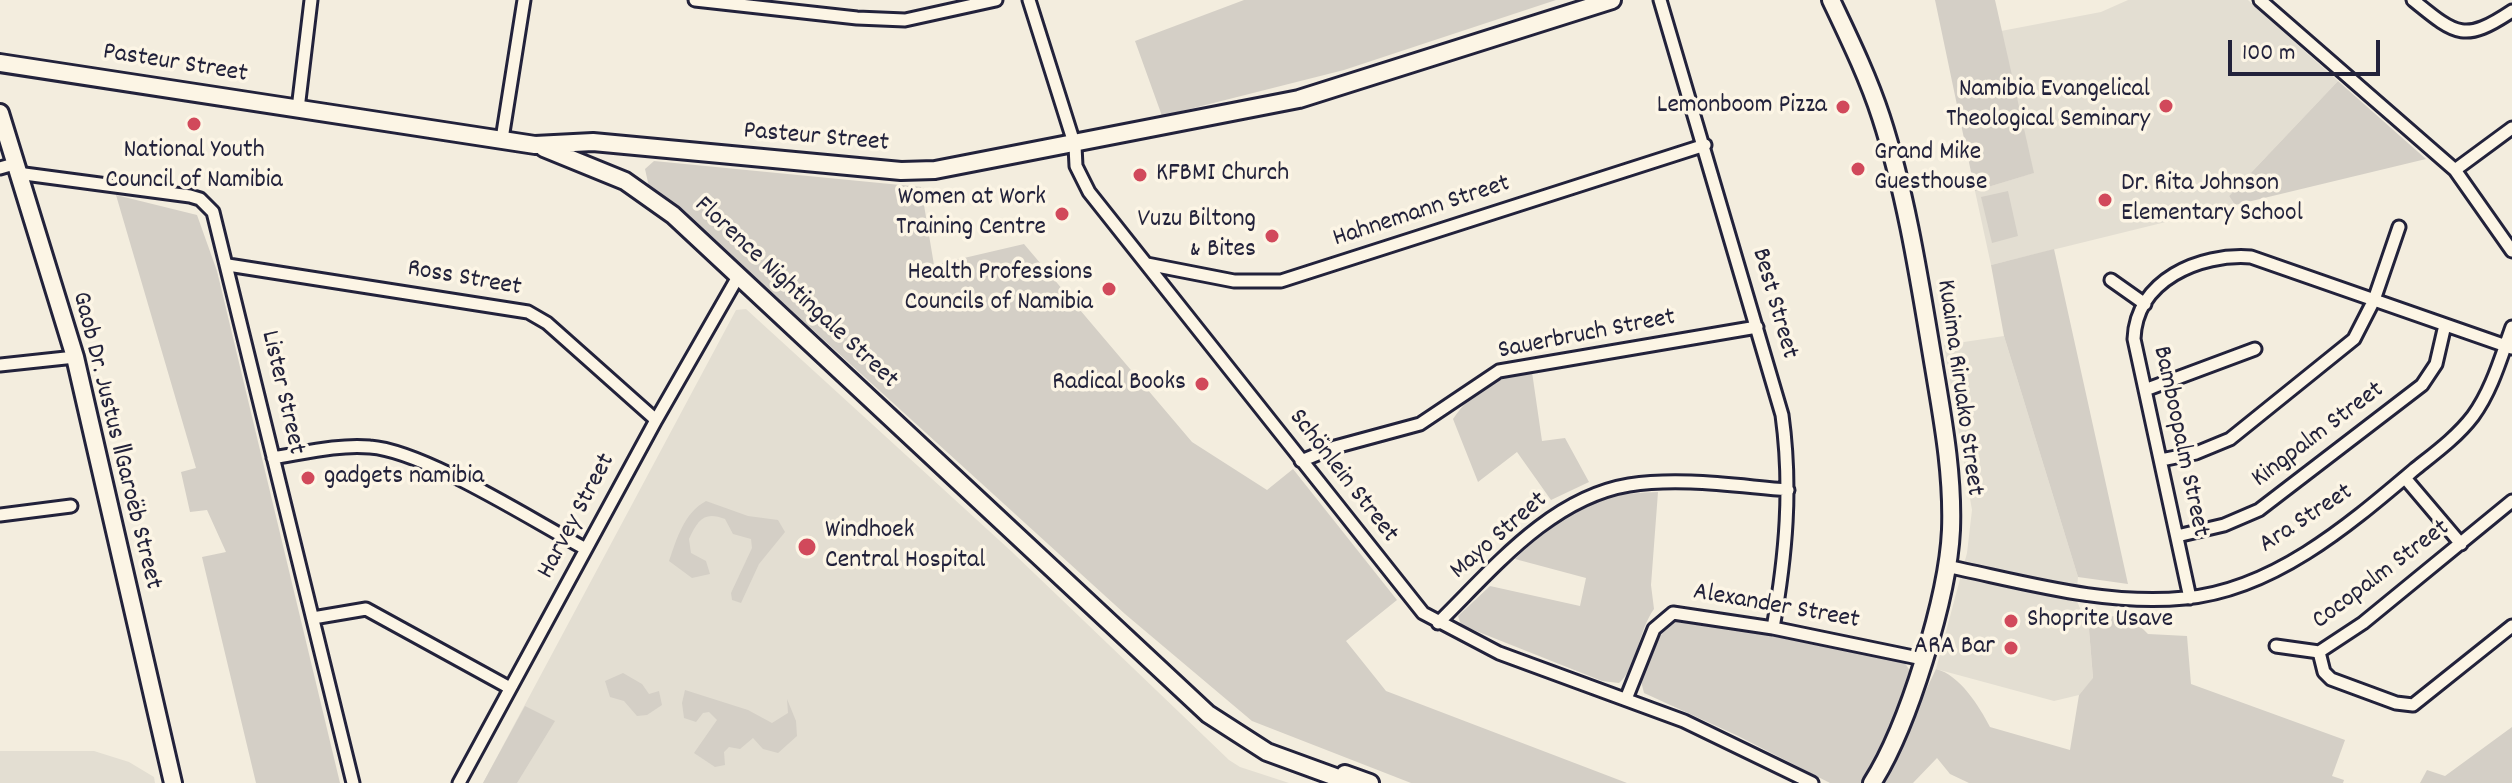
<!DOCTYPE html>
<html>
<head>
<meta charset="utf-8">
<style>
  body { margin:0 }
  #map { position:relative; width:2512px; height:783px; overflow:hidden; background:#f3edde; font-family:Dekko,sans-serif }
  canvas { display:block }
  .scale { position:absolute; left:2228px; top:40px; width:152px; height:36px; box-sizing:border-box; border:4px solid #22223b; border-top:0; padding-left:10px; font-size:24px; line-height:28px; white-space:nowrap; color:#22223b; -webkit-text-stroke:6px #fcf5e5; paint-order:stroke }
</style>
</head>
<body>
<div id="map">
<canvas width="2512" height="783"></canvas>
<div class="scale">100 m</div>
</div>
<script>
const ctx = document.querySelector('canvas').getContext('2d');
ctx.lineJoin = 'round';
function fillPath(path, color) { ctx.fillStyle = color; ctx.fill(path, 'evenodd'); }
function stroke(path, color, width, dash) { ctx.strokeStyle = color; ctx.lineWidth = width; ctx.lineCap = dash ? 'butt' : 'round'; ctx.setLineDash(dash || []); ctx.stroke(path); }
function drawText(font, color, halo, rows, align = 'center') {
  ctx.font = font + ' Dekko,sans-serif'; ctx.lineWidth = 7; ctx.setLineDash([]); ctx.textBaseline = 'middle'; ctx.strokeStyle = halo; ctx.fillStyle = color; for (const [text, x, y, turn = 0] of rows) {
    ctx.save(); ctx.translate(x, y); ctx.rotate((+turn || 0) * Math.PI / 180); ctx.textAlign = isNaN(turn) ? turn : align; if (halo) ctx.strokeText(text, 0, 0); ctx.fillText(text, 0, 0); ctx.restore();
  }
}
fillPath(new Path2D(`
  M 2128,0 L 2248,0 L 2338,81 L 2229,196 L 2235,205 L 1991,265 L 1975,191 L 2033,173 L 2001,31 L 2101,12 Z
  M 746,309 L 1011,551 L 1229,760 L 1240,767 L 1289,783 L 483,783 L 736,310 Z
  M 2004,336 L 2078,577 L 2076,599 L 2089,629 L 2093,679 L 2079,695 L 2054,701 L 1936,669 L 1967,553 L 1972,510 L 1944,345 Z
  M 94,751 L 129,762 L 154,777 L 155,783 L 0,783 L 0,751 Z`), '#e3ded2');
fillPath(new Path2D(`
  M 1244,0 L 1556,0 L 1344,70 L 1162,116 L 1135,41 Z
  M 1935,0 L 1995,0 L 2034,173 L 1975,191 Z
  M 2338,81 L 2426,159 L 2235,205 L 2229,196 Z
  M 654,161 L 921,187 L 934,265 L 1024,244 L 1192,442 L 1267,490 L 1293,469 L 1397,600 L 1346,641 L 1386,691 L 1627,783 L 1411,783 L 1252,721 L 1125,614 L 726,251 L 649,187 L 645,169 Z
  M 2008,191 L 2018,236 L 1992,243 L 1981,197 Z
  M 116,195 L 197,215 L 217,271 L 340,783 L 256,783 L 202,557 L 226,552 L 207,510 L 190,512 L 181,472 L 196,468 Z
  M 2054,249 L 2128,584 L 2078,577 L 2004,336 L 1991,265 Z
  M 1532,372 L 1542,441 L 1565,438 L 1589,482 L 1551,500 L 1517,452 L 1478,482 L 1453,419 C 1474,389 1496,376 1532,372 Z
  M 1658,492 L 1651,585 L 1654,609 C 1638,631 1637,668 1619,683 L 1602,681 L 1461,625 L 1458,616 L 1490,586 L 1580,606 L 1586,578 L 1515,559 C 1567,511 1586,494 1658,492 Z
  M 706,501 L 748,516 L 778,520 L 785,532 L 759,564 L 741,603 L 732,600 L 731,593 L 752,548 L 751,539 L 733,534 L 725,519 C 704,511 698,520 689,539 L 691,553 L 706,561 L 710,574 L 692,578 L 669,561 C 677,538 684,513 706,501 Z
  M 2114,616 L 2134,620 L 2148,634 L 2187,636 L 2191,684 L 2345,740 L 2332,776 L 2344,780 L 2343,783 L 1969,783 L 1950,774 L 1937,758 L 1913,783 L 1882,783 L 1936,669 C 1960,675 1979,706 1990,727 L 2070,750 L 2079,695 L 2093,678 L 2089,629 L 2098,619 Z
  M 1683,618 L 1905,663 L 1910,671 L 1896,714 L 1861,783 L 1830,783 L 1736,735 L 1644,693 L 1641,681 L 1663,629 Z
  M 623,673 L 642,684 L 649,694 L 659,691 L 662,705 L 647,715 L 637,716 L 624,701 L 610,697 L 605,681 Z
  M 685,690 L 748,710 L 772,723 L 788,713 L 787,699 L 796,721 L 797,736 L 778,753 L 763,749 L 753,738 L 740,749 L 729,747 L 724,752 L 725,765 L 715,767 L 694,753 L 717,720 L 709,712 L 703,713 L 696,722 L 684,718 L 682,703 Z
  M 525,706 L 555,721 L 517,783 L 483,783 Z
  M 2512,727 L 2512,783 L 2420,783 L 2427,770 L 2445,776 Z`), '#d4cfc6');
const street = new Path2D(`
  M 695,0 L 857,18 L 905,20 L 996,0
  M 1029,0 L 1075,146 L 1076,166 L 1089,192 L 1423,613 L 1499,653 L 1684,721 L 1812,783
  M 1660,0 L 1782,415 C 1792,488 1786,555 1773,628
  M 2260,0 L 2455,170 L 2512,251
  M 2413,0 C 2456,35 2464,43 2512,11
  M 298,109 L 311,0
  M 502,139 L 524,0
  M 0,168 L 14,164
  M 2455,170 L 2512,128
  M 17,173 L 190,196 L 200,199 L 213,212 L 353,783
  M 1147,264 L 1234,281 L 1281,281 L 1705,145
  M 228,265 L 528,312 L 547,323 L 656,420
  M 2111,280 L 2145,304
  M 0,365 L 75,357
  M 2145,390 L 2255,349
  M 273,458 C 304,453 339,444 370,447 C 425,451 533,521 586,549
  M 2161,460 L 2196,453 L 2230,439 L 2354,339 L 2374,300 L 2399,227
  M 1301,461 L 1335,447 L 1420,424 L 1499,371 L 1757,327
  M 2405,478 L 2461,544
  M 0,515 L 71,506
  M 2177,536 L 2224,525 L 2259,510 L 2422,385 L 2436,364 L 2445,325
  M 1946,566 C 2024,582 2105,606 2185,598 C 2274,590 2350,524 2415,469 C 2435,453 2457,437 2473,416 C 2492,390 2501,357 2512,327
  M 2190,598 L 2134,339 C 2136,280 2200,253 2251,257 L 2512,348
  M 313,618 L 366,609 L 510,688
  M 1438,623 C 1492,570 1550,498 1629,485 C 1681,477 1736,486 1788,490
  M 2276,646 L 2319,652
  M 2319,652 L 2363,623 L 2512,501
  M 2319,652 L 2324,672 L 2331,679 L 2396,703 L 2413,705 L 2512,626
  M 1626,699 L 1654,629 L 1673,613 L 1773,628 L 1923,659
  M 459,783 L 656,420 L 739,275`);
const secondary = new Path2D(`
  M 1831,0 C 1849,38 1868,77 1881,117 C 1907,197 1920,284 1934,367 C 1943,421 1953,474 1951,530 C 1948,597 1908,727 1872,783
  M 0,63 L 535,145 L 593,142 L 901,171 L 935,170 L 1299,99 L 1612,0
  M 0,113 L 75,357 L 173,783
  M 544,148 L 625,181 L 673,215 L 1208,714 L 1267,752 L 1352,783
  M 1345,774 L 1370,783`);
stroke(street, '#22223b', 17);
stroke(secondary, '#22223b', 22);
stroke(street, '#fcf5e5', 11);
stroke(secondary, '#fcf5e5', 16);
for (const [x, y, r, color] of [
  [2166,106,8,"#d1495b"],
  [1843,107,8,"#d1495b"],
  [194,124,8,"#d1495b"],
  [1858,169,8,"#d1495b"],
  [1140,175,8,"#d1495b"],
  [2105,200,8,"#d1495b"],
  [1062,214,8,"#d1495b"],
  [1272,236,8,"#d1495b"],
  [1109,289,8,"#d1495b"],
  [1202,384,8,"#d1495b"],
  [308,478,8,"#d1495b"],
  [807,547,10,"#d1495b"],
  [2011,621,8,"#d1495b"],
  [2011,648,8,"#d1495b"]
]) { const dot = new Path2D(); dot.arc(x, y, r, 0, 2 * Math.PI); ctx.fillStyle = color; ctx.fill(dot); stroke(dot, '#fcf5e5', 3); }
drawText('26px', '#22223b', '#fcf5e5', [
  ["Pasteur Street",175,65,9],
  ["Pasteur Street",816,139,5],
  ["Hahnemann Street",1422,213,-18],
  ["Ross Street",464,280,10],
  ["Florence Nightingale Street",795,294,43],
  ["Best Street",1773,304,74],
  ["Sauerbruch Street",1587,336,-11],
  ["Kuaima Riruako Street",1958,388,82],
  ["Lister Street",281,393,77],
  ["Kingpalm Street",2319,436,-37],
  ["Gaob Dr. Justus ǁGaroëb Street",115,441,76],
  ["Bamboopalm Street",2179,442,78],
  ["Schönlein Street",1342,477,52],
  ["Harvey Street",578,517,-62],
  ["Ara Street",2307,520,-33],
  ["Mayo Street",1500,537,-41],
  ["Cocopalm Street",2382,576,-37],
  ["Alexander Street",1776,608,10]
]);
drawText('26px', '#22223b', '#fcf5e5', [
  ["Namibia Evangelical",2150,91],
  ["Theological Seminary",2150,121],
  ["Lemonboom Pizza",1827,107],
  ["National Youth",194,152,"center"],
  ["Council of Namibia",194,182,"center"],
  ["Grand Mike",1874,154,"left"],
  ["Guesthouse",1874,184,"left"],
  ["KFBMI Church",1156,175,"left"],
  ["Dr. Rita Johnson",2121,185,"left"],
  ["Elementary School",2121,215,"left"],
  ["Women at Work",1046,199],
  ["Training Centre",1046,229],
  ["Vuzu Biltong",1256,221],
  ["& Bites",1256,251],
  ["Health Professions",1093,274],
  ["Councils of Namibia",1093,304],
  ["Radical Books",1186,384],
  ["gadgets namibia",324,478,"left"],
  ["Windhoek",825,532,"left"],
  ["Central Hospital",825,562,"left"],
  ["Shoprite Usave",2027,621,"left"],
  ["ARA Bar",1995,648]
], 'right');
</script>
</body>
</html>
